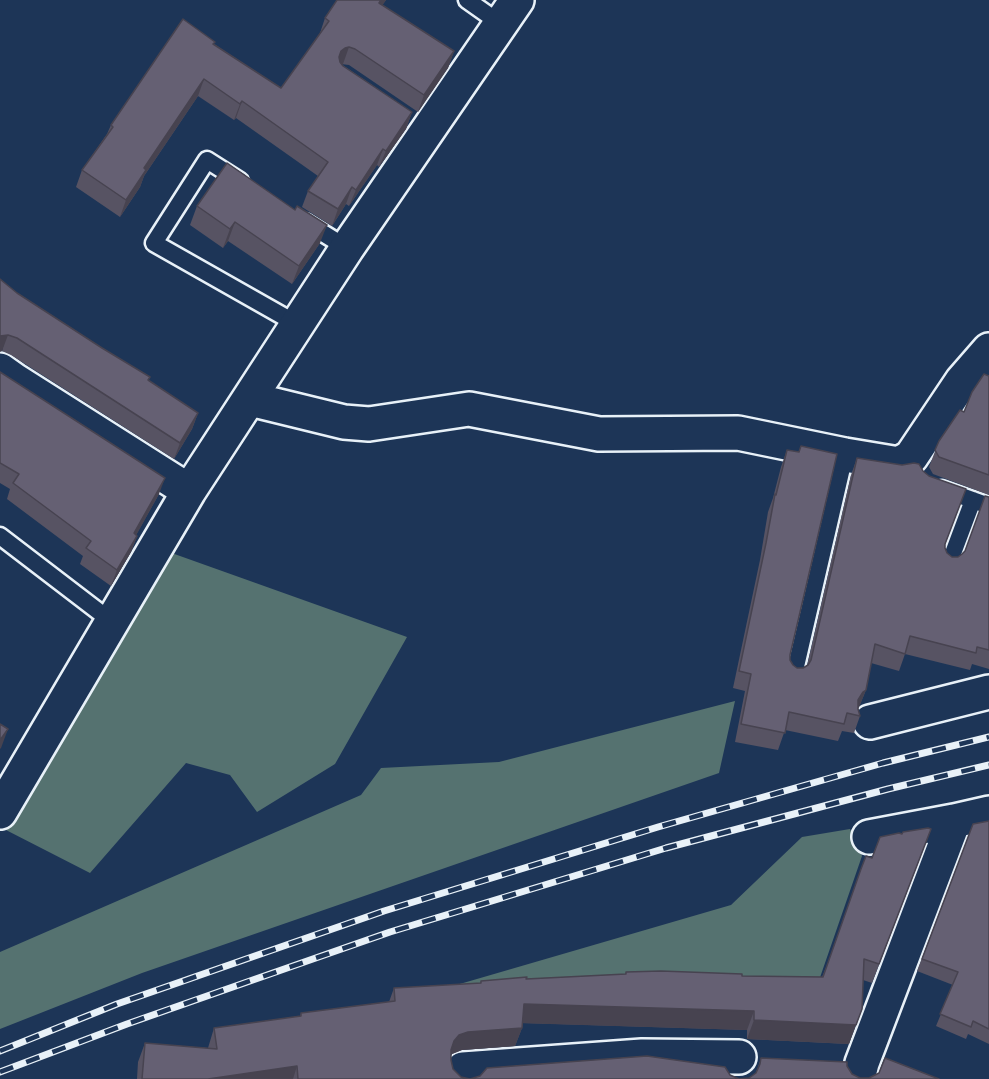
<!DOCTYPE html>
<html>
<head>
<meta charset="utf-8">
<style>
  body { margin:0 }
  canvas { display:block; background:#1d3557 }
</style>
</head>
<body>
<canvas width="989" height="1079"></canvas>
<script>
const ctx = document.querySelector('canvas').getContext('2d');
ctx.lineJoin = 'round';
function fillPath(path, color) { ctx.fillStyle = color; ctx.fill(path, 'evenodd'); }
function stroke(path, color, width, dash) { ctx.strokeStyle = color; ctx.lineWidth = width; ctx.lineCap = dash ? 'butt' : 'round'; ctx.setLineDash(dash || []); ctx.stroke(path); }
fillPath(new Path2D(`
  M 166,551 L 407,637 L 335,764 L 257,812 L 230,775 L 186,763 L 90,873 L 4,829 Z
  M 735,701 L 719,773 L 142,973 L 0,1029 L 0,952 L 361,795 L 381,768 L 499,762 Z
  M 850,829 L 862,856 L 816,989 L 422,995 L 731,905 L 802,837 Z`), '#557270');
const lane = new Path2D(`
  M 467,0 L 501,24
  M 240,181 L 207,160 L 154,243 L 297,324
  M 305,222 L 347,248
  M 942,489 L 989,506
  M 0,536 L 111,621
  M 949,564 L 973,500
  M 794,675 L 845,455`);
const street = new Path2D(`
  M 0,370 L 14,380 L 189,491
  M 250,399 L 344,422 L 369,424 L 469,409 L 599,434 L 738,433 L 845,455 L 899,464 L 911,457 L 962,381 L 989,350
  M 870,722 L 989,692
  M 0,812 L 189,491 L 347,248 L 517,0
  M 869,837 L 954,821
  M 463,1079 L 463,1069 L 642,1056 L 739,1057
  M 858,1079 L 862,1063 L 954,821 L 989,813`);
stroke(lane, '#e8f1f8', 21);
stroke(street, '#e8f1f8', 38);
stroke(lane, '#1d3557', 16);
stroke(street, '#1d3557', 33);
const rail = new Path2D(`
  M 0,1051 L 117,1004 L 384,911 L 658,827 L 883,763 L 989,737
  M 0,1072 L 127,1024 L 390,932 L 666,848 L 888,789 L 989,765`);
stroke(rail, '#e8f1f8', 7);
stroke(rail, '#1d3557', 4.5, [14]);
fillPath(new Path2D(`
  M 337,0 L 386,0 L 382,5 L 454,51 L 448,68 L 418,112 L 349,65 L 341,64 L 412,112 L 406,129 L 379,167 L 377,165 L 349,206 L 346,204 L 332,226 L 302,207 L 308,191 L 318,176 L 236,118 L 234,120 L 198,96 L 144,176 L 140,187 L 120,217 L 76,187 L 82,170 L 107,134 L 111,125 L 214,44 L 281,88 L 320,33 L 325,18 Z
  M 197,206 L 320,243 L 292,284 L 228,241 L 223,248 L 190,225 Z
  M 17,293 L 102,348 L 150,377 L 148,381 L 198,413 L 192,429 L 174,459 L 11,355 L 2,351 Z
  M 0,372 L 159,494 L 136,535 L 137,536 L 131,552 L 111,586 L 80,564 L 83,556 L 7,499 L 10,489 L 0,483 Z
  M 989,376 L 989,495 L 933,474 L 929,467 L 939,441 L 964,412 Z
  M 801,446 L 790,655 L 790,660 L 793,665 L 797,668 L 803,668 L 807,666 L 851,475 L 857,458 L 945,544 L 945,548 L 947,553 L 952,557 L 958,557 L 962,554 L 965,551 L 989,497 L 989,669 L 972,664 L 970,670 L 905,654 L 899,671 L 871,663 L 866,690 L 859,707 L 858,708 L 860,716 L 854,733 L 842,731 L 838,741 L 785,730 L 778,750 L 735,742 L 745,691 L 733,688 L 760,560 L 768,512 L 773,498 L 781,467 L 787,450 L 799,452 Z
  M 989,821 L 989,1044 L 968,1034 L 966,1039 L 936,1026 L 953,985 L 917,971 L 973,824 Z
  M 924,848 L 872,983 L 863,980 L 849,1044 L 747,1039 L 747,1030 L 523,1023 L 522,1028 L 515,1046 L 462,1050 L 452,1054 L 451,1055 L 451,1060 L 453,1069 L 461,1077 L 470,1079 L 730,1075 L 739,1079 L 749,1078 L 756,1073 L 761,1058 L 847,1066 L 852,1074 L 860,1078 L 939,1079 L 137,1079 L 138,1062 L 145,1043 L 208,1048 L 214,1028 L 300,1016 L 301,1013 L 389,1002 L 394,988 L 480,983 L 481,981 L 625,974 L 626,972 L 742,976 L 822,977 L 872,858 Z`), '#575363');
fillPath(new Path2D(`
  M 381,0 L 386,0 L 373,20 L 379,3 Z
  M 349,47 L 343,64 L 339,64 L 335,68 L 341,51 L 345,48 Z
  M 454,51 L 448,68 L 418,112 L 424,95 Z
  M 204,79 L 198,96 L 144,176 L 140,187 L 120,217 L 126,200 L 144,168 Z
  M 242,101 L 236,118 L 234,120 L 240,104 Z
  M 412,112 L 406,129 L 379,167 L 386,151 Z
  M 383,149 L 377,165 L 349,206 L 356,190 Z
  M 352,187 L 346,204 L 332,226 L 338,209 Z
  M 235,222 L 228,241 L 223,248 L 230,229 Z
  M 327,225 L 320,243 L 292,284 L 299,266 Z
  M 8,335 L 2,351 L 0,352 L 0,336 Z
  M 198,413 L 192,429 L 174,459 L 180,443 Z
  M 165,478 L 159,494 L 128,550 L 134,533 Z
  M 137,536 L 131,552 L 111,586 L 117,570 Z
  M 866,690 L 859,707 L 857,709 L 858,700 L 863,692 Z
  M 8,729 L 1,748 L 0,749 L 0,740 Z
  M 524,1004 L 754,1011 L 747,1030 L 517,1023 Z
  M 862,1009 L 849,1044 L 747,1039 L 754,1020 Z
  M 522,1028 L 515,1046 L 462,1050 L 452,1054 L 447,1060 L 454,1041 L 459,1035 L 468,1032 Z
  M 297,1066 L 293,1079 L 208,1079 Z`), '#474350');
const building = new Path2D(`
  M 337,0 L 381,0 L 379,3 L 454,51 L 424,95 L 355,49 L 349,47 L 345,48 L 341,51 L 339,57 L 340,62 L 343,66 L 412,112 L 386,151 L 383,149 L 356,190 L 352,187 L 338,209 L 308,191 L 328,162 L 242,101 L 240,104 L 204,79 L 144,168 L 146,170 L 126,200 L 82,170 L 113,127 L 111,125 L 183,19 L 215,42 L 213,44 L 281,88 L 329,21 L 325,18 Z
  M 227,163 L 295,210 L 297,206 L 327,225 L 299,266 L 235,222 L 230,229 L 197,206 Z
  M 0,279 L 17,293 L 102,348 L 150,377 L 148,380 L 198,413 L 180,443 L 17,338 L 8,335 L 0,336 Z
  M 0,372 L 165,478 L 134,533 L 137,536 L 117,570 L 86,548 L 91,541 L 13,483 L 19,474 L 0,463 Z
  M 984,374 L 989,376 L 989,475 L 939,457 L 935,450 L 939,441 L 960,410 L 964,412 L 972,392 Z
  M 801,446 L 837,454 L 790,655 L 790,660 L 793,665 L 797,668 L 803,668 L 808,665 L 811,660 L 857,458 L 902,465 L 914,463 L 919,464 L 923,471 L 929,476 L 966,489 L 945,544 L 945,548 L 947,553 L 952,557 L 958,557 L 962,554 L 965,551 L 985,496 L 989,497 L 989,650 L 977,647 L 976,653 L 910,636 L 905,654 L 875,644 L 866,690 L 863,692 L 858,700 L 858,709 L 860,716 L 847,713 L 844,724 L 789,712 L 785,733 L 741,724 L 751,674 L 739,671 L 766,543 L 775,494 L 776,495 L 787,450 L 799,452 Z
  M 0,724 L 8,729 L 0,740 Z
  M 989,821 L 989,1029 L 973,1021 L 971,1027 L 940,1014 L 958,972 L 922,959 L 973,824 Z
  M 928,828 L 931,829 L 879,964 L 864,959 L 862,1009 L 856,1025 L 754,1020 L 754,1011 L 524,1004 L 522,1028 L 468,1032 L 459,1035 L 454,1041 L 451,1050 L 451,1060 L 453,1069 L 461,1077 L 470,1079 L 480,1076 L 487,1068 L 647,1056 L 725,1067 L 730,1075 L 739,1079 L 749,1078 L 756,1073 L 760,1064 L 761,1058 L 847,1062 L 847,1066 L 852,1074 L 860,1078 L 869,1078 L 879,1073 L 885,1058 L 939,1079 L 298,1079 L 297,1066 L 208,1079 L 142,1079 L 145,1043 L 217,1049 L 214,1028 L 301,1016 L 301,1013 L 395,1001 L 394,988 L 481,983 L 481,981 L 527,977 L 526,979 L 626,974 L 626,972 L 661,971 L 742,974 L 742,976 L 823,977 L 861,869 L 866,856 L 872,858 L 880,837 L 899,833 L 902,834 L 903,832 Z`);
fillPath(building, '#656073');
stroke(building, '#474350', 1.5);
</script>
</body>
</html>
